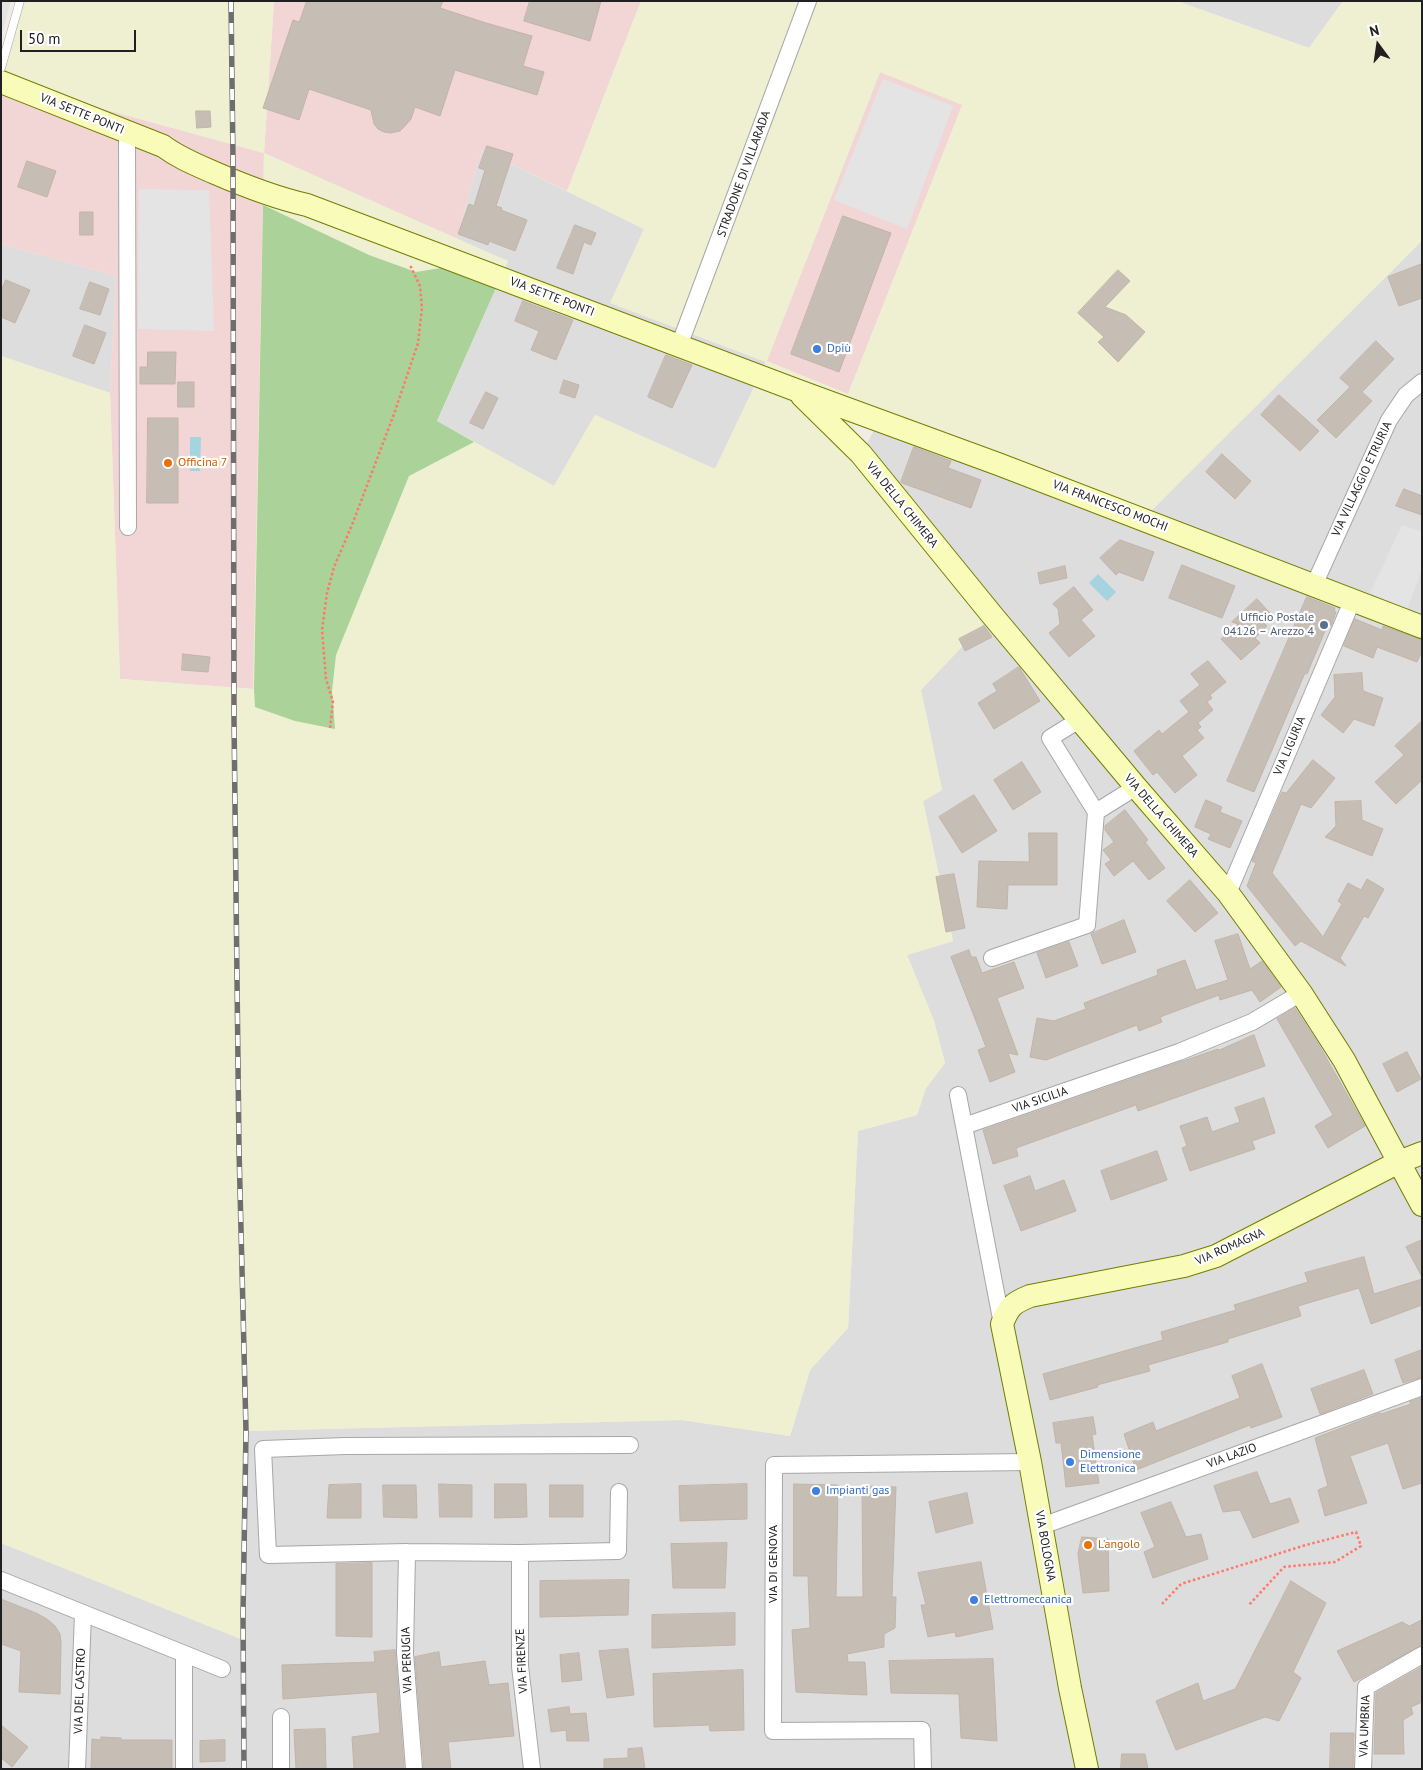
<!DOCTYPE html>
<html>
<head>
<meta charset="utf-8">
<style>
  body { margin:0 }
  #map { position:relative; width:1423px; height:1770px; overflow:hidden; background:#f1ede6; font-family:"PT Sans",sans-serif }
  canvas { display:block }
  .frame { position:absolute; inset:0; border:2px solid #202020; pointer-events:none }
  .north { position:absolute; left:1353px; top:20px; width:50px; height:50px; -webkit-text-stroke:4px #fff; paint-order:stroke; rotate:346deg; font-size:14px; font-weight:700; line-height:20px; text-align:center; color:#202020 }
  .north::after { content:''; display:block; margin:auto; width:18px; height:22px; background:#202020; clip-path:polygon(50% 0,100% 100%,50% 72%,0 100%) }
  .scale { position:absolute; left:20px; top:30px; width:116px; height:22px; box-sizing:border-box; border:2px solid #202020; border-top:0; padding-left:6px; font-size:15px; line-height:18px; white-space:nowrap; color:#202020; -webkit-text-stroke:4px #fff; paint-order:stroke }
</style>
</head>
<body>
<div id="map">
<canvas width="1423" height="1770"></canvas>
<div class="frame"></div>
<div class="north">N</div>
<div class="scale">50 m</div>
</div>
<script>
const ctx = document.querySelector('canvas').getContext('2d');
ctx.lineJoin = 'round';
function fillPath(path, color) { ctx.fillStyle = color; ctx.fill(path, 'evenodd'); }
function stroke(path, color, width, dash) { ctx.strokeStyle = color; ctx.lineWidth = width; ctx.lineCap = dash ? 'butt' : 'round'; ctx.setLineDash(dash || []); ctx.stroke(path); }
function drawText(font, color, halo, rows, align = 'center') {
  ctx.font = font + ' "PT Sans",sans-serif'; ctx.lineWidth = 4.5; ctx.setLineDash([]); ctx.textBaseline = 'middle'; ctx.strokeStyle = halo; ctx.fillStyle = color; for (const [text, x, y, turn = 0] of rows) {
    ctx.save(); ctx.translate(x, y); ctx.rotate((+turn || 0) * Math.PI / 180); ctx.textAlign = isNaN(turn) ? turn : align; if (halo) ctx.strokeText(text, 0, 0); ctx.fillText(text, 0, 0); ctx.restore();
  }
}
fillPath(new Path2D(`
  M 1177,1 L 1343,1 L 1309,48 Z
  M 482,150 L 644,229 L 611,303 L 766,362 L 715,469 L 595,415 L 554,486 L 437,422 L 508,261 L 456,240 Z
  M 1422,239 L 1422,1769 L 1,1769 L 1,1543 L 246,1641 L 246,1431 L 682,1420 L 790,1436 L 810,1370 L 848,1328 L 858,1131 L 917,1115 L 926,1088 L 945,1063 L 934,1021 L 907,955 L 953,941 L 923,801 L 942,790 L 921,690 L 992,615 L 861,454 L 879,421 L 1152,510 Z
  M 1,244 L 116,276 L 110,393 L 1,356 Z`), '#dedddd');
fillPath(new Path2D(`
  M 274,1 L 641,1 L 567,191 L 482,150 L 456,240 L 264,153 L 254,689 L 120,679 L 110,393 L 116,276 L 1,244 L 1,81 L 264,153 Z
  M 880,72 L 963,104 L 848,394 L 766,362 Z`), '#f2d6d5');
fillPath(new Path2D(`
  M 20,1 L 274,1 L 264,153 L 508,261 L 437,421 L 554,486 L 595,415 L 715,469 L 766,362 L 610,303 L 644,229 L 567,191 L 641,1 L 1069,1 L 1081,4 L 1083,1 L 1177,1 L 1309,48 L 1343,1 L 1422,1 L 1422,241 L 1152,510 L 853,411 L 861,454 L 992,615 L 921,690 L 942,790 L 923,801 L 953,941 L 907,955 L 934,1021 L 945,1063 L 926,1088 L 917,1115 L 858,1131 L 848,1328 L 810,1370 L 790,1436 L 682,1420 L 246,1431 L 246,1641 L 1,1543 L 1,356 L 110,393 L 120,679 L 253,689 L 264,153 L 1,81 L 1,68 ZM 880,72 L 962,105 L 848,394 L 767,361 Z`), '#eef0d1');
fillPath(new Path2D(`
  M 263,205 L 369,255 L 416,272 L 441,268 L 496,288 L 437,421 L 474,442 L 409,476 L 336,655 L 332,691 L 335,729 L 295,721 L 255,707 L 254,689 Z`), '#aad299');
fillPath(new Path2D(`
  M 1,1 L 11,1 L 1,36 Z
  M 883,79 L 953,106 L 907,229 L 834,200 Z
  M 139,189 L 209,190 L 214,331 L 138,329 Z
  M 1402,525 L 1422,532 L 1422,569 L 1407,610 L 1370,593 Z`), '#e4e4e4');
fillPath(new Path2D(`
  M 190,437 L 201,437 L 200,471 L 190,471 Z
  M 1098,574 L 1116,592 L 1107,601 L 1089,583 Z`), '#a5d3e0');
const building = new Path2D(`
  M 307,1 L 443,1 L 440,8 L 486,23 L 532,36 L 523,66 L 544,72 L 537,95 L 455,70 L 440,116 L 415,107 L 411,119 L 405,126 L 400,131 L 391,133 L 384,132 L 378,129 L 374,124 L 371,110 L 309,89 L 299,120 L 263,108 L 293,20 L 299,22 Z
  M 530,1 L 601,1 L 590,41 L 524,21 Z
  M 196,111 L 210,111 L 211,127 L 197,128 Z
  M 487,146 L 513,154 L 496,206 L 502,208 L 501,210 L 527,220 L 515,251 L 489,241 L 488,245 L 458,234 L 469,204 L 474,206 L 485,170 L 479,168 Z
  M 27,161 L 56,171 L 47,197 L 18,187 Z
  M 80,212 L 93,212 L 93,235 L 80,235 Z
  M 843,216 L 891,233 L 839,372 L 791,354 Z
  M 575,225 L 596,233 L 591,245 L 584,242 L 573,274 L 557,268 Z
  M 1422,264 L 1422,298 L 1399,306 L 1388,277 Z
  M 1118,270 L 1130,281 L 1105,307 L 1126,315 L 1145,332 L 1118,362 L 1098,342 L 1104,337 L 1078,313 Z
  M 6,280 L 30,290 L 15,323 L 1,317 L 1,291 Z
  M 90,282 L 109,289 L 100,315 L 80,309 Z
  M 523,301 L 573,320 L 556,360 L 531,350 L 539,331 L 515,321 Z
  M 85,325 L 106,333 L 94,364 L 73,356 Z
  M 1376,341 L 1394,359 L 1362,392 L 1372,401 L 1336,438 L 1317,420 L 1350,387 L 1340,378 Z
  M 148,352 L 176,352 L 175,384 L 140,384 L 140,367 L 147,367 Z
  M 666,355 L 692,365 L 672,408 L 648,397 Z
  M 564,380 L 579,385 L 575,398 L 560,393 Z
  M 178,382 L 194,382 L 194,407 L 178,407 Z
  M 486,392 L 498,398 L 483,429 L 470,423 Z
  M 1279,395 L 1319,431 L 1300,451 L 1261,415 Z
  M 148,418 L 178,418 L 178,503 L 147,503 Z
  M 914,447 L 951,461 L 948,468 L 981,480 L 971,508 L 902,483 L 901,482 Z
  M 1222,454 L 1251,481 L 1235,499 L 1206,472 Z
  M 1404,489 L 1422,496 L 1422,515 L 1396,506 Z
  M 1120,540 L 1154,552 L 1143,581 L 1119,572 L 1116,575 L 1100,558 Z
  M 1182,565 L 1235,586 L 1222,618 L 1169,598 Z
  M 1065,566 L 1067,578 L 1040,584 L 1038,573 Z
  M 1074,587 L 1093,610 L 1081,620 L 1095,636 L 1069,657 L 1049,633 L 1060,624 L 1058,609 L 1053,604 Z
  M 1307,597 L 1335,608 L 1334,611 L 1336,612 L 1331,626 L 1330,619 L 1307,674 L 1305,673 L 1254,792 L 1227,781 Z
  M 1257,599 L 1270,613 L 1262,621 L 1267,626 L 1255,638 L 1260,643 L 1241,660 L 1221,639 L 1238,624 L 1232,622 Z
  M 1355,619 L 1382,630 L 1383,626 L 1422,640 L 1422,651 L 1417,662 L 1377,647 L 1373,658 L 1344,646 Z
  M 984,626 L 992,637 L 965,651 L 959,639 Z
  M 183,654 L 210,657 L 208,672 L 182,670 Z
  M 1208,661 L 1226,682 L 1210,695 L 1212,698 L 1207,702 L 1213,710 L 1198,723 L 1201,727 L 1197,730 L 1204,738 L 1182,756 L 1197,775 L 1175,793 L 1157,772 L 1153,775 L 1134,751 L 1159,730 L 1162,734 L 1189,712 L 1180,701 L 1200,685 L 1191,674 Z
  M 1019,667 L 1040,701 L 994,729 L 978,703 L 997,691 L 993,684 Z
  M 1362,673 L 1363,691 L 1383,698 L 1374,726 L 1354,719 L 1343,733 L 1321,715 L 1335,697 L 1334,675 Z
  M 1422,721 L 1422,780 L 1396,804 L 1375,782 L 1404,755 L 1395,746 Z
  M 1313,760 L 1335,778 L 1311,808 L 1301,804 L 1272,873 L 1323,937 L 1342,904 L 1338,901 L 1348,883 L 1361,890 L 1367,879 L 1384,889 L 1368,918 L 1364,916 L 1340,958 L 1346,966 L 1301,941 L 1295,946 L 1247,886 L 1256,863 L 1252,861 L 1282,792 L 1286,793 Z
  M 1022,762 L 1041,792 L 1013,810 L 994,780 Z
  M 974,795 L 997,831 L 962,853 L 939,817 Z
  M 1206,800 L 1222,807 L 1220,812 L 1242,821 L 1230,848 L 1208,839 L 1211,834 L 1195,827 Z
  M 1361,801 L 1362,820 L 1383,829 L 1372,856 L 1325,837 L 1336,826 L 1335,802 Z
  M 1125,810 L 1148,840 L 1145,842 L 1165,868 L 1149,880 L 1133,861 L 1114,876 L 1105,864 L 1111,860 L 1103,850 L 1114,842 L 1105,830 L 1105,826 Z
  M 1029,833 L 1057,833 L 1057,885 L 1008,885 L 1007,909 L 977,907 L 979,861 L 1029,862 Z
  M 954,874 L 965,928 L 946,932 L 936,877 Z
  M 1190,880 L 1218,913 L 1195,932 L 1167,901 Z
  M 1124,920 L 1136,952 L 1102,964 L 1091,934 Z
  M 1238,934 L 1250,969 L 1262,961 L 1281,987 L 1260,1002 L 1252,990 L 1220,1000 L 1219,995 L 1160,1017 L 1162,1022 L 1139,1031 L 1137,1025 L 1046,1060 L 1030,1057 L 1037,1018 L 1054,1021 L 1086,1009 L 1084,1003 L 1158,975 L 1157,970 L 1185,960 L 1196,990 L 1228,980 L 1215,941 Z
  M 1069,942 L 1078,966 L 1046,978 L 1037,953 Z
  M 969,950 L 971,957 L 976,957 L 982,973 L 1014,962 L 1024,988 L 997,998 L 1018,1055 L 1008,1053 L 1015,1072 L 990,1082 L 978,1050 L 986,1047 L 951,957 Z
  M 1295,1008 L 1319,1045 L 1365,1126 L 1328,1148 L 1315,1126 L 1333,1115 L 1277,1019 Z
  M 1254,1035 L 1265,1066 L 1138,1111 L 1136,1105 L 1016,1148 L 1018,1156 L 993,1164 L 983,1130 L 1218,1049 L 1219,1050 Z
  M 1407,1052 L 1421,1079 L 1397,1092 L 1383,1064 Z
  M 1264,1098 L 1275,1133 L 1252,1141 L 1255,1149 L 1190,1171 L 1182,1148 L 1187,1146 L 1180,1126 L 1207,1117 L 1212,1132 L 1240,1122 L 1235,1108 Z
  M 1157,1151 L 1167,1180 L 1111,1200 L 1101,1171 Z
  M 1030,1176 L 1035,1191 L 1064,1180 L 1076,1211 L 1021,1231 L 1004,1186 Z
  M 1422,1240 L 1422,1277 L 1406,1247 Z
  M 1364,1257 L 1374,1294 L 1422,1279 L 1422,1305 L 1371,1324 L 1359,1288 L 1298,1306 L 1301,1316 L 1228,1339 L 1228,1342 L 1148,1365 L 1150,1371 L 1097,1385 L 1098,1387 L 1050,1400 L 1043,1374 L 1163,1340 L 1161,1332 L 1236,1310 L 1234,1305 L 1308,1282 L 1305,1273 Z
  M 1422,1350 L 1422,1377 L 1403,1383 L 1395,1360 Z
  M 1262,1364 L 1282,1417 L 1251,1428 L 1250,1425 L 1136,1470 L 1124,1434 L 1153,1422 L 1156,1431 L 1240,1398 L 1232,1376 Z
  M 1364,1370 L 1373,1394 L 1320,1414 L 1311,1389 Z
  M 1422,1398 L 1422,1483 L 1403,1489 L 1388,1443 L 1350,1456 L 1367,1503 L 1325,1516 L 1318,1490 L 1328,1486 L 1315,1438 L 1380,1413 L 1381,1414 L 1411,1404 L 1410,1402 Z
  M 1093,1417 L 1096,1434 L 1092,1435 L 1099,1483 L 1066,1487 L 1061,1443 L 1056,1443 L 1053,1423 Z
  M 1257,1472 L 1270,1504 L 1290,1498 L 1299,1522 L 1253,1538 L 1240,1510 L 1223,1512 L 1214,1486 Z
  M 361,1484 L 361,1518 L 327,1518 L 329,1485 Z
  M 439,1484 L 472,1485 L 472,1517 L 440,1517 Z
  M 495,1484 L 526,1484 L 527,1517 L 495,1518 Z
  M 747,1484 L 747,1519 L 680,1521 L 679,1486 Z
  M 794,1484 L 838,1485 L 836,1597 L 863,1597 L 862,1486 L 896,1487 L 892,1597 L 896,1597 L 895,1628 L 884,1634 L 884,1647 L 847,1654 L 848,1662 L 865,1662 L 867,1695 L 796,1692 L 792,1630 L 810,1628 L 808,1576 L 794,1576 Z
  M 383,1485 L 416,1485 L 417,1518 L 384,1517 Z
  M 550,1485 L 583,1485 L 583,1517 L 550,1517 Z
  M 967,1493 L 973,1523 L 936,1533 L 929,1502 Z
  M 1171,1502 L 1186,1537 L 1201,1534 L 1208,1559 L 1153,1578 L 1144,1552 L 1155,1547 L 1141,1513 Z
  M 1082,1537 L 1108,1539 L 1109,1591 L 1083,1593 L 1078,1554 Z
  M 727,1543 L 725,1588 L 673,1588 L 671,1544 Z
  M 981,1562 L 993,1629 L 956,1637 L 955,1632 L 928,1637 L 921,1605 L 926,1605 L 918,1573 Z
  M 372,1563 L 372,1637 L 336,1636 L 336,1564 Z
  M 629,1580 L 628,1615 L 540,1617 L 540,1581 Z
  M 1291,1581 L 1326,1603 L 1293,1672 L 1301,1678 L 1279,1721 L 1265,1717 L 1176,1750 L 1156,1701 L 1198,1683 L 1203,1701 L 1235,1689 Z
  M 1,1599 L 36,1613 L 47,1619 L 55,1626 L 60,1634 L 61,1643 L 60,1694 L 19,1692 L 21,1651 L 1,1644 Z
  M 735,1613 L 735,1645 L 652,1648 L 652,1615 Z
  M 1422,1620 L 1422,1645 L 1354,1682 L 1337,1651 L 1402,1622 L 1409,1626 Z
  M 628,1649 L 634,1695 L 607,1698 L 599,1651 Z
  M 395,1650 L 404,1769 L 354,1769 L 352,1737 L 380,1733 L 377,1692 L 283,1699 L 282,1665 L 375,1662 L 374,1652 Z
  M 439,1652 L 441,1667 L 485,1661 L 489,1685 L 508,1683 L 514,1736 L 448,1742 L 451,1769 L 424,1769 L 415,1657 Z
  M 579,1653 L 582,1680 L 562,1682 L 560,1655 Z
  M 993,1659 L 997,1741 L 961,1738 L 959,1694 L 891,1693 L 889,1661 Z
  M 1422,1667 L 1422,1702 L 1411,1707 L 1413,1714 L 1403,1720 L 1404,1754 L 1374,1754 L 1376,1693 Z
  M 743,1670 L 744,1730 L 710,1731 L 709,1725 L 654,1727 L 653,1674 Z
  M 569,1707 L 570,1714 L 586,1713 L 589,1741 L 567,1741 L 566,1730 L 551,1732 L 548,1710 Z
  M 1,1725 L 28,1747 L 12,1767 L 1,1758 Z
  M 325,1729 L 326,1769 L 296,1769 L 294,1730 Z
  M 1331,1733 L 1354,1733 L 1353,1769 L 1330,1769 Z
  M 101,1737 L 121,1738 L 121,1740 L 172,1740 L 172,1769 L 91,1769 L 92,1739 L 101,1740 Z
  M 225,1740 L 225,1761 L 200,1762 L 200,1741 Z
  M 642,1748 L 645,1769 L 604,1769 L 604,1759 L 628,1758 L 628,1749 Z
  M 1122,1754 L 1145,1754 L 1148,1769 L 1121,1769 Z`);
fillPath(building, '#c6bdb5');
stroke(building, '#c3b4a8', 1);
const lane = new Path2D(`
  M 1,68 L 20,1`);
const street = new Path2D(`
  M 127,132 L 128,527
  M 679,346 L 808,1
  M 1314,585 L 1389,420 L 1406,395 L 1422,382
  M 1079,720 L 1050,738 L 1096,812
  M 1228,893 L 1353,599
  M 992,958 L 1087,925 L 1096,812 L 1136,787
  M 958,1095 L 964,1126
  M 1002,1324 L 964,1126 L 1179,1052 L 1252,1022 L 1301,993
  M 619,1492 L 618,1551 L 520,1553 L 407,1552 L 268,1555 L 263,1449 L 345,1446 L 630,1445
  M 1042,1526 L 1422,1387
  M 407,1552 L 405,1653 L 414,1769
  M 520,1553 L 520,1666 L 532,1769
  M 1,1580 L 222,1669
  M 281,1717 L 281,1769
  M 77,1769 L 83,1614
  M 184,1769 L 184,1655
  M 923,1769 L 922,1730 L 773,1731 L 774,1465 L 1030,1462
  M 1363,1769 L 1366,1687 L 1422,1655`);
const secondary = new Path2D(`
  M 1,82 L 163,146 C 179,158 197,165 215,173 C 245,186 276,198 307,205 L 796,390 L 998,464 L 1422,627
  M 802,396 L 861,454 L 992,615 L 1136,787 L 1228,893 L 1301,993 L 1344,1060 L 1422,1205
  M 1087,1769 L 1070,1688 L 1030,1462 L 1002,1324 C 1009,1306 1013,1303 1030,1296 L 1184,1266 L 1216,1256 L 1399,1162 L 1422,1153`);
stroke(lane, '#a7a7a7', 9);
stroke(street, '#a7a7a7', 18);
stroke(secondary, '#717e00', 24);
stroke(new Path2D(`
  M 330,728 L 333,702 L 326,679 L 322,630 L 327,593 L 334,567 L 352,525 L 394,414 L 418,343 L 422,308 L 420,286 L 410,265
  M 1162,1604 L 1181,1584 L 1306,1545 L 1356,1532 L 1361,1546 L 1335,1562 L 1284,1567 L 1248,1606`), '#ff7869', 2.5, [2.5, 2.5]);
stroke(lane, '#fff', 8);
stroke(street, '#fff', 16);
stroke(secondary, '#f9fcb9', 22);
const rail = new Path2D(`
  M 231,1 L 233,160 L 234,719 L 239,1149 L 246,1431 L 243,1614 L 244,1769`);
stroke(rail, '#6e6e6e', 5.5);
stroke(rail, '#fff', 4, [11]);
for (const [x, y, r, color] of [
  [817,349,5,"#3f7fe0"],
  [168,463,5,"#e8710a"],
  [1324,625,5,"#5c6f8a"],
  [1070,1462,5,"#3f7fe0"],
  [816,1491,5,"#3f7fe0"],
  [1088,1545,5,"#e8710a"],
  [974,1600,5,"#3f7fe0"]
]) { const dot = new Path2D(); dot.arc(x, y, r, 0, 2 * Math.PI); ctx.fillStyle = color; ctx.fill(dot); stroke(dot, '#fff', 2); }
drawText('12px', '#202020', '#fff', [
  ["VIA SETTE PONTI",82,114,22],
  ["STRADONE DI VILLARADA",744,174,-70],
  ["VIA SETTE PONTI",552,297,21],
  ["VIA VILLAGGIO ETRURIA",1362,479,-65],
  ["VIA DELLA CHIMERA",902,505,51],
  ["VIA FRANCESCO MOCHI",1110,506,21],
  ["VIA LIGURIA",1290,746,-67],
  ["VIA DELLA CHIMERA",1161,816,49],
  ["VIA SICILIA",1040,1100,-19],
  ["VIA ROMAGNA",1230,1247,-24],
  ["VIA LAZIO",1232,1456,-20],
  ["VIA BOLOGNA",1045,1546,80],
  ["VIA DI GENOVA",774,1564,-90],
  ["VIA PERUGIA",407,1660,-92],
  ["VIA FIRENZE",522,1661,-93],
  ["VIA DEL CASTRO",80,1691,-88],
  ["VIA UMBRIA",1365,1726,-88]
]);
drawText('12px', '#366cbe', '#fff', [
  ["Dpiù",827,349],
  ["Dimensione",1080,1455],
  ["Elettronica",1080,1469],
  ["Impianti gas",826,1491],
  ["Elettromeccanica",984,1600]
], 'left');
drawText('12px', '#c56008', '#fff', [
  ["Officina 7",178,463],
  ["L'angolo",1098,1545]
], 'left');
drawText('12px', '#4e5e75', '#fff', [
  ["Ufficio Postale",1314,618],
  ["04126 – Arezzo 4",1314,632]
], 'right');
</script>
</body>
</html>
